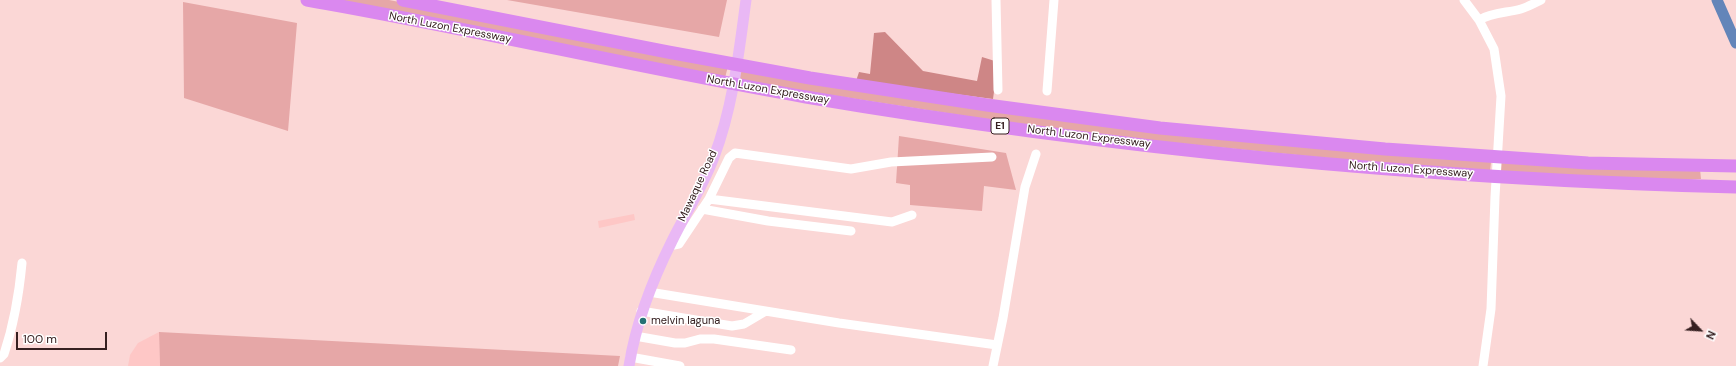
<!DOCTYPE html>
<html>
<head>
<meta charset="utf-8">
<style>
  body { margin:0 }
  #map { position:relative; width:1736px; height:366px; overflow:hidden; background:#fbd7d6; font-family:"DM Sans",sans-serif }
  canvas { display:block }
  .north { position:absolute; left:1680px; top:310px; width:40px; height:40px; -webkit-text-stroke:3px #fff; paint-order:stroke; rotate:115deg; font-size:11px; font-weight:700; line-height:16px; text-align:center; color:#362021 }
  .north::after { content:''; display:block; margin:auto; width:14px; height:18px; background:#362021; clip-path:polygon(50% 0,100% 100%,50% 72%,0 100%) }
  .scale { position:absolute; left:16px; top:332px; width:91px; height:18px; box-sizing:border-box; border:2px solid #362021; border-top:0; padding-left:5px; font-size:12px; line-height:14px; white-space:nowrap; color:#362021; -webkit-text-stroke:3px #fff; paint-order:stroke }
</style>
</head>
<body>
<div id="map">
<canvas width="1736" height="366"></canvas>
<div class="north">N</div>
<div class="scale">100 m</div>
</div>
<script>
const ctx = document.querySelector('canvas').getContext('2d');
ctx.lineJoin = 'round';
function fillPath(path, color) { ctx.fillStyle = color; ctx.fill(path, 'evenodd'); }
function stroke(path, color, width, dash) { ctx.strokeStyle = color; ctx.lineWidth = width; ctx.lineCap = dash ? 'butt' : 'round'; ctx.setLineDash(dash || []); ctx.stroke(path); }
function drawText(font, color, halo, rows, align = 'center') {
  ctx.font = font + ' "DM Sans",sans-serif'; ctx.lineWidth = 3; ctx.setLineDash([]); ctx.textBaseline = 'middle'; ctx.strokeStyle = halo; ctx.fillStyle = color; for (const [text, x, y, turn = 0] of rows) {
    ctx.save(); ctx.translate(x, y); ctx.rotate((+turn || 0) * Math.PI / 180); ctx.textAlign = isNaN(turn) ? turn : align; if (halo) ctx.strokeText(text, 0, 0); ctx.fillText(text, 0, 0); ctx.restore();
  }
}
fillPath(new Path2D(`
  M 634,214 L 635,220 L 599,228 L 598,221 Z
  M 159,332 L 160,366 L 128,366 L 130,355 L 138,343 Z`), '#fec7c6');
fillPath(new Path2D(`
  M 335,0 L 389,0 L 728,66 L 725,78 Z
  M 507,0 L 727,0 L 719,37 Z
  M 183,2 L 297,23 L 288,131 L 184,98 Z
  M 736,68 L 799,79 L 1491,162 L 1490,172 L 1358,161 L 1075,133 L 734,80 Z
  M 899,136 L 1006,153 L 1016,190 L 984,186 L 982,211 L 910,205 L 910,185 L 896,183 Z
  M 1500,163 L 1700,169 L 1701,179 L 1678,180 L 1499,173 Z
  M 159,332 L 620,356 L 618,366 L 160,366 Z`), '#e6a7a7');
fillPath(new Path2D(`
  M 885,32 L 923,71 L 977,81 L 982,57 L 998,62 L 993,99 L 856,81 L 859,72 L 870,74 L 874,33 Z`), '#ce8686');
stroke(new Path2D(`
  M 1717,0 L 1736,43`), '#6385b9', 11);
stroke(new Path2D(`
  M 996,0 L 998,90
  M 1464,0 L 1479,20 L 1494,49 L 1501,96 L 1495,197 L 1491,309 L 1483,366
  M 1479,20 C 1492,12 1507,13 1521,9 C 1528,7 1535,3 1541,0
  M 1047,91 L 1054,0
  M 709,199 L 892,222 L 912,215
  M 702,209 L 768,221 L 851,231
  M 671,243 L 674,245 L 679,244 L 709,199 L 729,158 L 735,153 L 851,169 L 891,162 L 992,157
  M 649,292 L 839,323 L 997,345
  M 641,311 L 732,326 L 744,324 L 766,311
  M 635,336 L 675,343 L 685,343 L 700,339 L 714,339 L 791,350
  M 630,357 L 680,366
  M 0,358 L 4,354 C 14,324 19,295 22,263
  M 993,366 L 1003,318 L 1025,187 L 1036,154`), '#fff', 9);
stroke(new Path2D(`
  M 629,366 C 636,322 652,281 672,241 C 686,213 703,186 714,157 C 733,107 739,52 746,0`), '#e9b8f5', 11);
stroke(new Path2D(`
  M 307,0 C 474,29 639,68 806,97 C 1113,149 1425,179 1736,187
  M 403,0 L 668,52 L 810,78 L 987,105 L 1160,128 L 1385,149 L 1588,163 L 1736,166`), '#da88ef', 13);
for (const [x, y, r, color] of [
  [643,321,4,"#267174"]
]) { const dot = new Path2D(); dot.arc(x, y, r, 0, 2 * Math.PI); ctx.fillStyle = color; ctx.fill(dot); stroke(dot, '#fff', 1.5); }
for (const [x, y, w] of [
  [1000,126,18]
]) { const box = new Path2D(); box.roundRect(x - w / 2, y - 8, w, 16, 3); ctx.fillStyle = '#fff'; ctx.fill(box); stroke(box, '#362021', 1); }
drawText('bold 10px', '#362021', null, [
  ["E1",1000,126]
]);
drawText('11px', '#362021', '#fff', [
  ["North Luzon Expressway",450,28,11],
  ["North Luzon Expressway",768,90,10],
  ["North Luzon Expressway",1089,137,7],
  ["North Luzon Expressway",1411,170,4],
  ["Mawaque Road",698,186,-65]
]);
drawText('11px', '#362021', '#fff', [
  ["melvin laguna",651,321]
], 'left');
</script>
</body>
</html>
